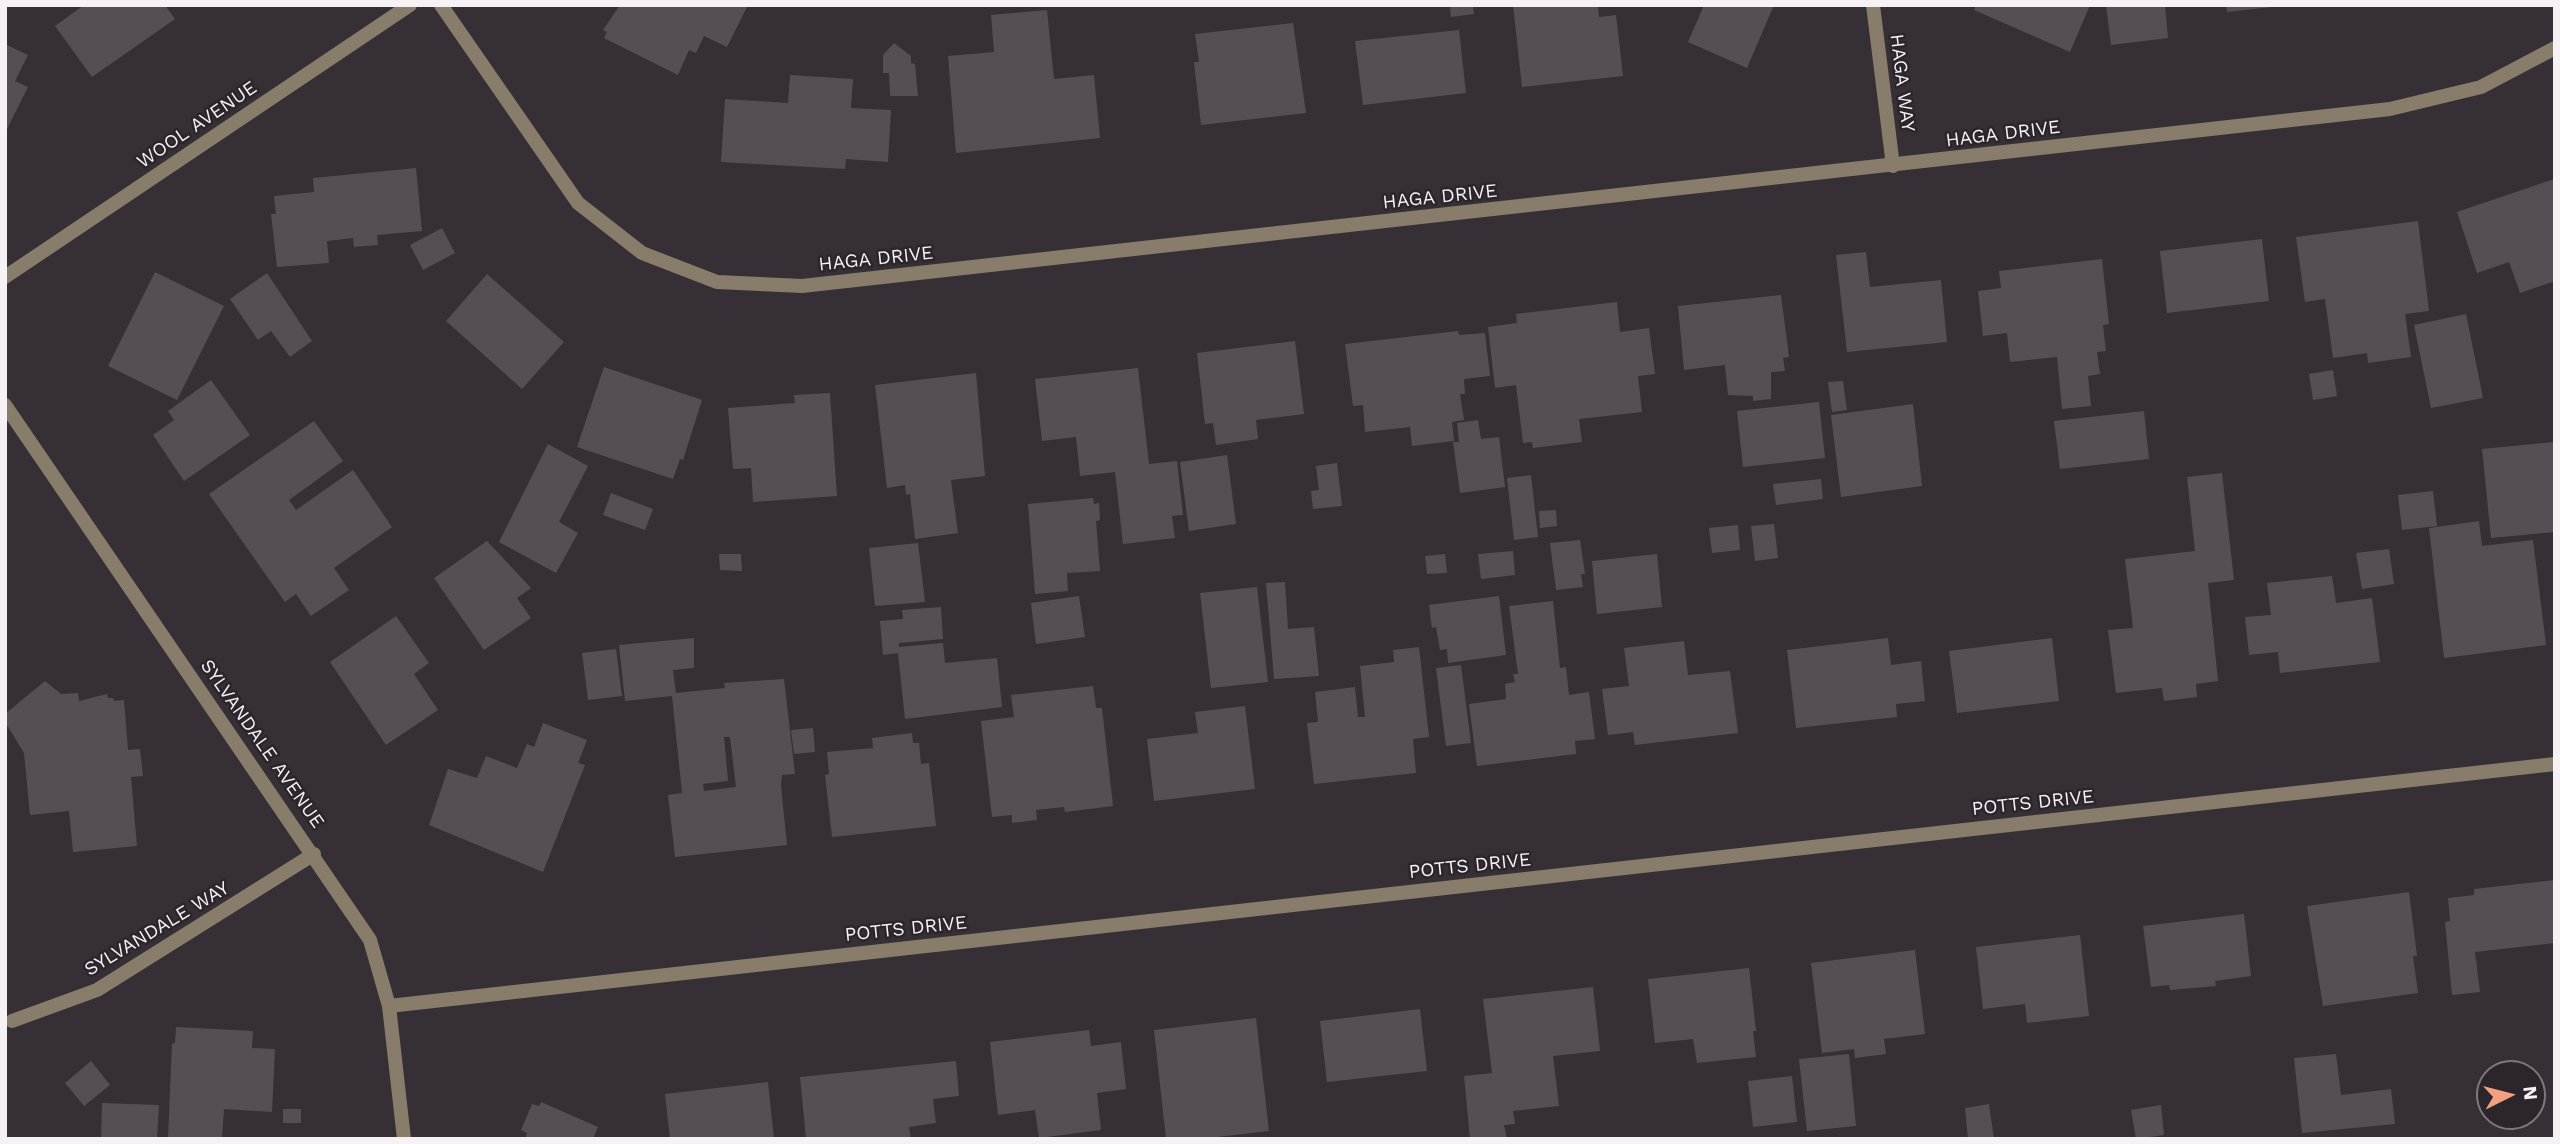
<!DOCTYPE html>
<html>
<head>
<meta charset="utf-8">
<style>
  body { margin:0 }
  #map { position:relative; width:2560px; height:1144px; overflow:hidden; background:#363036; font-family:"Work Sans",sans-serif }
  canvas { display:block }
  .frame { position:absolute; inset:0; border:7px solid #f5f1f5; pointer-events:none }
  .north { position:absolute; left:2476px; top:1060px; width:70px; height:70px; box-sizing:border-box; background:#2c262c; border:2px solid #7c777c; border-radius:50%; rotate:84deg; font-size:19px; font-weight:700; line-height:28px; text-align:center; color:#f5f1f5 }
  .north::after { content:''; display:block; margin:auto; width:24px; height:32px; background:#f2a080; clip-path:polygon(50% 0,100% 100%,50% 72%,0 100%) }
</style>
</head>
<body>
<div id="map">
<canvas width="2560" height="1144"></canvas>
<div class="frame"></div>
<div class="north">N</div>
</div>
<script>
const ctx = document.querySelector('canvas').getContext('2d');
ctx.lineJoin = 'round';
function fillPath(path, color) { ctx.fillStyle = color; ctx.fill(path, 'evenodd'); }
function stroke(path, color, width, dash) { ctx.strokeStyle = color; ctx.lineWidth = width; ctx.lineCap = dash ? 'butt' : 'round'; ctx.setLineDash(dash || []); ctx.stroke(path); }
function drawText(font, color, halo, rows, align = 'center') {
  ctx.font = font + ' "Work Sans",sans-serif'; ctx.lineWidth = 5; ctx.setLineDash([]); ctx.textBaseline = 'middle'; ctx.strokeStyle = halo; ctx.fillStyle = color; for (const [text, x, y, turn = 0] of rows) {
    ctx.save(); ctx.translate(x, y); ctx.rotate((+turn || 0) * Math.PI / 180); ctx.textAlign = isNaN(turn) ? turn : align; if (halo) ctx.strokeText(text, 0, 0); ctx.fillText(text, 0, 0); ctx.restore();
  }
}
fillPath(new Path2D(`
  M 84,5 L 165,5 L 175,19 L 92,77 L 55,26 Z
  M 620,5 L 748,5 L 727,47 L 704,36 L 696,53 L 689,50 L 678,75 L 604,38 L 607,32 L 603,30 Z
  M 1450,5 L 1473,5 L 1474,14 L 1451,17 Z
  M 1513,5 L 1598,5 L 1599,17 L 1616,15 L 1623,76 L 1522,87 Z
  M 1704,5 L 1774,5 L 1747,68 L 1688,42 Z
  M 1976,5 L 2090,5 L 2070,52 L 1974,10 Z
  M 2106,5 L 2165,5 L 2168,38 L 2111,45 Z
  M 2226,5 L 2272,5 L 2272,7 L 2227,12 Z
  M 1047,10 L 1054,79 L 1094,75 L 1100,138 L 956,153 L 948,56 L 994,52 L 991,15 Z
  M 1293,23 L 1306,113 L 1201,125 L 1194,62 L 1199,62 L 1195,34 Z
  M 1459,30 L 1466,93 L 1363,105 L 1355,41 Z
  M 894,43 L 911,56 L 911,63 L 915,64 L 918,96 L 890,96 L 889,73 L 883,73 L 883,55 Z
  M 5,44 L 28,55 L 15,81 L 28,87 L 5,133 Z
  M 790,75 L 853,79 L 851,108 L 891,110 L 888,162 L 846,159 L 845,169 L 721,162 L 725,99 L 788,103 Z
  M 416,168 L 422,231 L 377,235 L 378,245 L 354,247 L 353,238 L 327,241 L 329,263 L 277,267 L 271,214 L 276,214 L 274,196 L 314,192 L 313,178 Z
  M 2554,179 L 2555,281 L 2520,293 L 2509,262 L 2477,273 L 2457,212 Z
  M 2418,221 L 2429,311 L 2405,314 L 2411,357 L 2368,363 L 2367,353 L 2333,358 L 2325,299 L 2305,302 L 2296,237 Z
  M 442,228 L 455,253 L 423,270 L 410,245 Z
  M 2262,239 L 2269,301 L 2167,313 L 2160,251 Z
  M 1866,252 L 1870,287 L 1941,280 L 1947,342 L 1847,352 L 1836,255 Z
  M 2102,259 L 2109,324 L 2103,325 L 2106,351 L 2097,352 L 2100,374 L 2088,376 L 2091,406 L 2062,409 L 2057,357 L 2010,362 L 2007,333 L 1983,336 L 1978,291 L 2001,288 L 1999,271 Z
  M 155,272 L 224,306 L 177,400 L 108,366 Z
  M 267,273 L 312,341 L 290,357 L 271,331 L 258,340 L 230,299 Z
  M 487,274 L 564,342 L 522,389 L 446,321 Z
  M 1781,295 L 1789,357 L 1783,358 L 1785,371 L 1771,372 L 1771,399 L 1753,401 L 1753,396 L 1728,395 L 1725,365 L 1684,370 L 1678,306 Z
  M 1617,302 L 1620,332 L 1649,328 L 1655,374 L 1638,376 L 1642,412 L 1579,419 L 1582,442 L 1533,448 L 1532,442 L 1523,443 L 1516,385 L 1495,388 L 1488,327 L 1517,323 L 1516,314 Z
  M 2466,314 L 2483,398 L 2431,408 L 2414,325 Z
  M 1458,331 L 1459,335 L 1485,333 L 1490,376 L 1464,379 L 1465,394 L 1460,394 L 1464,420 L 1452,422 L 1454,441 L 1412,446 L 1410,427 L 1365,432 L 1363,405 L 1353,406 L 1345,344 Z
  M 1295,341 L 1304,414 L 1256,420 L 1258,439 L 1216,445 L 1213,423 L 1205,424 L 1197,353 Z
  M 604,367 L 702,400 L 683,460 L 680,459 L 673,479 L 577,447 Z
  M 1138,368 L 1149,464 L 1177,461 L 1183,515 L 1172,516 L 1175,538 L 1123,544 L 1115,472 L 1080,476 L 1076,437 L 1042,441 L 1035,379 Z
  M 2333,370 L 2337,396 L 2313,400 L 2309,374 Z
  M 976,373 L 985,476 L 951,480 L 958,533 L 915,539 L 910,494 L 906,495 L 905,485 L 887,488 L 875,385 Z
  M 211,380 L 250,435 L 184,481 L 153,435 L 174,420 L 168,411 Z
  M 1843,381 L 1847,410 L 1832,412 L 1828,382 Z
  M 830,393 L 837,496 L 753,502 L 751,468 L 733,469 L 728,408 L 795,403 L 794,395 Z
  M 1819,402 L 1825,458 L 1743,467 L 1737,411 Z
  M 1913,404 L 1922,486 L 1841,497 L 1831,415 Z
  M 2144,411 L 2149,459 L 2060,469 L 2054,421 Z
  M 1478,420 L 1481,439 L 1499,437 L 1505,487 L 1460,493 L 1453,442 L 1459,442 L 1457,423 Z
  M 314,421 L 343,461 L 289,500 L 296,510 L 353,470 L 392,527 L 334,568 L 349,590 L 311,616 L 296,594 L 285,602 L 209,494 Z
  M 2554,442 L 2555,532 L 2491,538 L 2482,449 Z
  M 548,444 L 588,466 L 559,522 L 578,533 L 556,573 L 499,542 Z
  M 1227,455 L 1236,524 L 1189,531 L 1180,462 Z
  M 1337,463 L 1342,506 L 1313,509 L 1311,491 L 1319,490 L 1316,466 Z
  M 2222,473 L 2234,580 L 2208,583 L 2218,681 L 2196,684 L 2197,697 L 2164,701 L 2162,688 L 2116,693 L 2108,630 L 2133,628 L 2125,559 L 2195,551 L 2187,477 Z
  M 1531,475 L 1538,537 L 1514,540 L 1507,478 Z
  M 1821,479 L 1823,499 L 1776,505 L 1773,484 Z
  M 2433,491 L 2437,526 L 2402,530 L 2398,495 Z
  M 611,493 L 653,509 L 645,530 L 603,515 Z
  M 1093,498 L 1094,504 L 1099,503 L 1100,520 L 1096,521 L 1100,571 L 1067,573 L 1068,591 L 1035,594 L 1028,504 Z
  M 1556,510 L 1557,526 L 1540,528 L 1539,511 Z
  M 2479,521 L 2482,546 L 2533,540 L 2546,645 L 2444,658 L 2429,528 Z
  M 1774,524 L 1778,558 L 1755,561 L 1751,526 Z
  M 1738,525 L 1740,550 L 1712,553 L 1709,528 Z
  M 1580,540 L 1585,574 L 1581,574 L 1583,587 L 1556,590 L 1550,543 Z
  M 487,541 L 531,588 L 517,598 L 531,618 L 484,650 L 434,578 Z
  M 918,543 L 925,602 L 875,606 L 869,548 Z
  M 2389,549 L 2394,584 L 2362,589 L 2356,553 Z
  M 1513,551 L 1515,575 L 1481,579 L 1478,554 Z
  M 719,554 L 741,554 L 742,571 L 720,570 Z
  M 1445,554 L 1447,573 L 1427,574 L 1425,556 Z
  M 1657,554 L 1662,607 L 1597,614 L 1592,561 Z
  M 2332,576 L 2336,603 L 2372,598 L 2380,662 L 2280,673 L 2278,652 L 2249,655 L 2245,617 L 2271,615 L 2267,583 Z
  M 1285,582 L 1288,629 L 1314,627 L 1319,676 L 1274,679 L 1266,583 Z
  M 1257,587 L 1268,682 L 1211,688 L 1200,593 Z
  M 1079,596 L 1085,637 L 1036,644 L 1031,603 Z
  M 1499,596 L 1506,655 L 1448,663 L 1447,649 L 1440,650 L 1436,627 L 1432,628 L 1429,605 Z
  M 1553,601 L 1560,668 L 1566,667 L 1569,695 L 1589,692 L 1595,739 L 1575,741 L 1576,754 L 1477,766 L 1469,704 L 1506,699 L 1505,684 L 1515,682 L 1513,674 L 1518,674 L 1509,606 Z
  M 941,607 L 943,639 L 899,643 L 899,647 L 943,643 L 945,663 L 997,658 L 1002,707 L 905,719 L 898,653 L 883,655 L 880,621 L 903,619 L 902,610 Z
  M 396,616 L 429,663 L 414,674 L 438,710 L 386,745 L 330,662 Z
  M 694,638 L 694,668 L 673,670 L 676,693 L 725,688 L 724,683 L 784,679 L 795,774 L 782,775 L 781,786 L 787,845 L 675,857 L 668,795 L 682,793 L 672,696 L 625,701 L 619,645 ZM 724,737 L 730,737 L 736,787 L 704,791 L 703,784 L 728,781 Z
  M 1888,638 L 1891,665 L 1921,661 L 1925,701 L 1896,704 L 1897,717 L 1796,728 L 1787,650 Z
  M 2052,638 L 2059,701 L 1957,713 L 1949,651 Z
  M 1684,641 L 1688,675 L 1730,671 L 1738,733 L 1635,745 L 1633,732 L 1608,735 L 1602,689 L 1629,686 L 1624,648 Z
  M 1419,647 L 1429,737 L 1413,739 L 1416,773 L 1314,784 L 1307,723 L 1318,722 L 1315,692 L 1355,687 L 1358,717 L 1365,717 L 1360,666 L 1394,662 L 1393,650 Z
  M 616,649 L 622,696 L 588,700 L 582,653 Z
  M 1461,665 L 1471,743 L 1446,746 L 1436,668 Z
  M 45,681 L 61,694 L 78,693 L 79,701 L 107,694 L 108,698 L 113,698 L 114,701 L 124,700 L 128,750 L 140,749 L 143,776 L 131,777 L 137,846 L 73,852 L 69,811 L 30,815 L 24,753 L 5,722 L 5,714 Z
  M 1093,686 L 1096,708 L 1102,708 L 1113,806 L 1065,812 L 1064,807 L 1036,810 L 1037,820 L 1012,823 L 1012,815 L 992,817 L 981,721 L 1014,717 L 1011,695 Z
  M 1245,706 L 1255,789 L 1154,801 L 1147,739 L 1198,733 L 1195,712 Z
  M 543,723 L 587,740 L 578,763 L 585,765 L 543,872 L 429,825 L 448,769 L 477,778 L 486,756 L 517,768 L 527,744 L 534,747 Z
  M 813,728 L 815,752 L 794,754 L 791,730 Z
  M 912,733 L 913,743 L 919,743 L 921,764 L 929,763 L 936,826 L 832,837 L 825,775 L 829,774 L 827,752 L 873,748 L 872,738 Z
  M 2555,880 L 2555,943 L 2475,952 L 2480,992 L 2452,995 L 2445,922 L 2450,921 L 2448,898 L 2474,895 L 2474,889 Z
  M 2409,892 L 2417,956 L 2413,956 L 2418,993 L 2323,1006 L 2307,906 Z
  M 2244,914 L 2251,976 L 2215,981 L 2216,986 L 2170,990 L 2169,985 L 2151,987 L 2143,926 Z
  M 2080,935 L 2089,1016 L 2027,1023 L 2025,1004 L 1983,1009 L 1976,947 Z
  M 1915,950 L 1925,1034 L 1884,1039 L 1886,1054 L 1855,1058 L 1854,1049 L 1822,1053 L 1811,963 Z
  M 1749,968 L 1756,1031 L 1753,1031 L 1756,1057 L 1697,1063 L 1693,1039 L 1655,1043 L 1648,979 Z
  M 1593,987 L 1600,1051 L 1553,1056 L 1559,1106 L 1513,1111 L 1515,1124 L 1504,1125 L 1507,1139 L 1470,1139 L 1464,1076 L 1492,1073 L 1483,999 Z
  M 1420,1009 L 1427,1071 L 1327,1082 L 1320,1021 Z
  M 1256,1018 L 1269,1131 L 1200,1139 L 1166,1139 L 1154,1030 Z
  M 176,1027 L 253,1031 L 252,1048 L 275,1049 L 272,1112 L 224,1109 L 222,1139 L 168,1139 L 172,1044 L 175,1043 Z
  M 1089,1030 L 1091,1046 L 1121,1042 L 1126,1089 L 1097,1093 L 1101,1130 L 1039,1138 L 1035,1110 L 998,1115 L 990,1042 Z
  M 1849,1054 L 1856,1126 L 1807,1131 L 1799,1059 Z
  M 2336,1054 L 2341,1095 L 2391,1089 L 2395,1124 L 2302,1133 L 2294,1058 Z
  M 91,1061 L 110,1085 L 84,1106 L 65,1083 Z
  M 956,1061 L 959,1096 L 933,1099 L 936,1123 L 909,1127 L 911,1139 L 806,1139 L 800,1077 Z
  M 1792,1076 L 1797,1122 L 1753,1127 L 1748,1081 Z
  M 768,1082 L 774,1139 L 670,1139 L 665,1094 Z
  M 541,1102 L 598,1127 L 593,1139 L 525,1139 L 527,1133 L 521,1130 L 532,1104 L 539,1106 Z
  M 102,1103 L 159,1105 L 157,1139 L 101,1139 Z
  M 1989,1104 L 1994,1139 L 1968,1139 L 1965,1108 Z
  M 2161,1105 L 2164,1135 L 2136,1139 L 2131,1110 Z
  M 283,1109 L 301,1109 L 301,1123 L 283,1123 Z`), '#564e55');
stroke(new Path2D(`
  M 441,5 L 578,203 L 642,253 L 717,282 L 802,286 L 2390,109 L 2481,87 L 2555,48
  M 1873,5 L 1893,166
  M 5,277 L 410,5
  M 5,405 L 370,940 L 389,1006 L 404,1139
  M 389,1006 L 2555,764
  M 12,1021 L 97,990 L 314,854`), '#887d6a', 14);
drawText('19px', '#f5f1f5', '#2c262c', [
  ["HAGA WAY",1902,83,83],
  ["WOOL AVENUE",197,125,-34],
  ["HAGA DRIVE",2003,134,-7],
  ["HAGA DRIVE",1440,197,-6],
  ["HAGA DRIVE",876,259,-6],
  ["SYLVANDALE AVENUE",262,744,55],
  ["POTTS DRIVE",2033,803,-6],
  ["POTTS DRIVE",1470,866,-6],
  ["SYLVANDALE WAY",157,929,-31],
  ["POTTS DRIVE",906,929,-6]
]);
</script>
</body>
</html>
